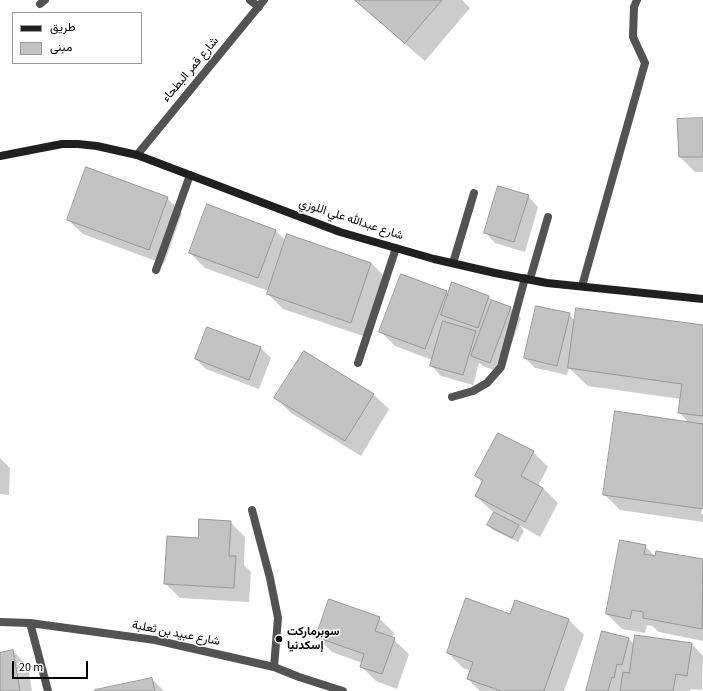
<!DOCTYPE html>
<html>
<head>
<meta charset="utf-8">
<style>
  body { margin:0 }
  #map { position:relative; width:703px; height:691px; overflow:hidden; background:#fff; font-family:"Source Sans 3",Vazirmatn,sans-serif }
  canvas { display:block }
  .legend { position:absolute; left:12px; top:12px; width:130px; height:52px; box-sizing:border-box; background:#fff; border:1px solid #999; margin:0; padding:5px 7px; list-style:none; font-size:12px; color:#000 }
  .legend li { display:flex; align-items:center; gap:8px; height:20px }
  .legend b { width:20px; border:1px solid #999 }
  .scale { position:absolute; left:12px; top:661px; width:76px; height:18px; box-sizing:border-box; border:2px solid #000; border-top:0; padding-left:5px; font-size:12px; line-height:14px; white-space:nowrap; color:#000; -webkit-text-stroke:3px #fff; paint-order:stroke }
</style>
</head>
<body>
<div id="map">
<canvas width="703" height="691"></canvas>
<ul class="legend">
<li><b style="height:5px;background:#202020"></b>طريق</li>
<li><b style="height:11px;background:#c3c3c3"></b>مبنى</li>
</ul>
<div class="scale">20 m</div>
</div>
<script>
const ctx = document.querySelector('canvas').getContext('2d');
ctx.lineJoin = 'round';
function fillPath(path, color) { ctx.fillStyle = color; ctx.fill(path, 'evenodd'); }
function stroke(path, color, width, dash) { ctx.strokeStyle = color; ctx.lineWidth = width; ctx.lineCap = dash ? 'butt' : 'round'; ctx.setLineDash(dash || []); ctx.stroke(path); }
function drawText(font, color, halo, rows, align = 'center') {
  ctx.font = font + ' "Source Sans 3",Vazirmatn,sans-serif'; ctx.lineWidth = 3; ctx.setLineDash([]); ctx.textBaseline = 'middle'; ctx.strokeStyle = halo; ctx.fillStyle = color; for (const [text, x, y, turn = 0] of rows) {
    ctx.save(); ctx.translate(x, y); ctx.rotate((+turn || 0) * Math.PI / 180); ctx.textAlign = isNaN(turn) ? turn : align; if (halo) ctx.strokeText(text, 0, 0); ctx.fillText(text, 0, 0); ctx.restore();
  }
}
fillPath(new Path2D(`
  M 354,0 L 462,0 L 470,8 L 425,61 Z
  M 703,119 L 703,172 L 695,172 L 680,157 Z
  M 528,196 L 538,207 L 525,252 L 495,243 L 485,232 Z
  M 167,198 L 182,213 L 164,264 L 83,234 L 68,220 Z
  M 208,205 L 276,231 L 286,241 L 371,263 L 386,278 L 366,337 L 283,309 L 268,294 L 269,291 L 205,268 L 190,253 Z
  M 446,292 L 449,294 L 488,296 L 493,301 L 510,307 L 521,318 L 501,373 L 483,366 L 479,363 L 473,385 L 441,376 L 431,365 L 432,360 L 395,346 L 380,331 Z
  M 569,314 L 575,321 L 703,326 L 703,501 L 701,514 L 703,514 L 703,522 L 620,510 L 605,495 L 689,423 L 679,412 L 681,399 L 588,386 L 569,368 L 567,375 L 535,368 L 525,358 Z
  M 208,328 L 261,348 L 271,358 L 259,389 L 206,369 L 196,359 Z
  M 374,395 L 389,409 L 361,456 L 291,413 L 276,398 Z
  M 533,452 L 548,467 L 538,486 L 543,488 L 558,503 L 540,537 L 519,525 L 524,531 L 518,542 L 493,530 L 488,525 L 494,513 L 476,496 L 483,483 L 476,476 Z
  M 0,458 L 10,468 L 9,495 L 0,494 Z
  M 230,522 L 245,537 L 244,565 L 251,572 L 249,602 L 180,598 L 165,583 L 199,539 Z
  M 645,546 L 656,557 L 657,552 L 703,560 L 703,641 L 659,632 L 652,626 L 647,625 L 645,633 L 622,629 L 607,614 Z
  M 510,615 L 569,620 L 584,635 L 564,691 L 480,691 L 468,679 L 471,671 L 463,668 L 448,653 Z
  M 379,618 L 394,633 L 392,638 L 409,654 L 397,689 L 376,681 L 361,666 L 362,663 L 332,652 L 317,637 Z
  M 629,639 L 634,645 L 692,644 L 703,656 L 702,690 L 691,689 L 690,691 L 587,691 Z
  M 13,651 L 28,666 L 32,691 L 0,691 L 0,654 Z
  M 152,679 L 164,691 L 96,691 Z`), '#0003');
const building = new Path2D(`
  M 355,0 L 442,0 L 405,43 Z
  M 703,118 L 703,157 L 679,157 L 677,119 Z
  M 86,167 L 168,197 L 149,250 L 67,220 Z
  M 498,186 L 529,195 L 514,242 L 484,233 Z
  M 207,204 L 276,230 L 258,278 L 189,253 Z
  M 287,234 L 371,263 L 351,323 L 267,294 Z
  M 401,274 L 447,291 L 425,349 L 379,332 Z
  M 452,282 L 489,296 L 478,328 L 441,315 Z
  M 492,300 L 511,307 L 490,363 L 471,356 Z
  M 536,306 L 570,313 L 557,366 L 524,358 Z
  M 576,308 L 703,325 L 703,416 L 678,413 L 682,384 L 568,368 Z
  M 443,321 L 476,331 L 463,375 L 430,366 Z
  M 207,327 L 261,347 L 249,380 L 195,359 Z
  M 304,351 L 374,394 L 345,441 L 274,398 Z
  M 615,411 L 703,424 L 703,509 L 603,495 Z
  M 498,433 L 534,451 L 521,476 L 543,488 L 525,522 L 475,496 L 483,480 L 475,476 Z
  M 494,512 L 519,525 L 512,538 L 487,525 Z
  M 199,519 L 231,521 L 229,556 L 236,556 L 234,588 L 164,584 L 167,536 L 198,538 Z
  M 620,540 L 646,545 L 644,554 L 655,556 L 656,551 L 703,559 L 702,629 L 643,618 L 643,612 L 632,610 L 630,619 L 606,614 Z
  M 466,598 L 510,614 L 515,600 L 569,619 L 544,691 L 501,691 L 467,679 L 473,662 L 447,653 Z
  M 329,599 L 380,617 L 375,631 L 395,638 L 382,674 L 360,667 L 364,654 L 316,637 Z
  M 602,631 L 629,638 L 622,665 L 617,664 L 614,678 L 612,677 L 608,691 L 586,691 Z
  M 635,635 L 692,643 L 687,676 L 676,674 L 673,691 L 620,691 L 623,672 L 629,673 Z
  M 13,650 L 20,691 L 0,691 L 0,653 Z
  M 152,678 L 155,691 L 95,691 L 95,690 Z`);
fillPath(building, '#c3c3c3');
stroke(building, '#979797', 1);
stroke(new Path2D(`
  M 40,4 L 45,0
  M 453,263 L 474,193
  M 156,270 L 190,175
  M 530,279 L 548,217
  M 582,286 L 645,63 L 633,37 L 634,7 L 637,0
  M 358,363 L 396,248
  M 452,397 L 473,391 L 487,383 L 501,367 L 525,278
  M 252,510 L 270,578 L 278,618 L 274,667`), '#535353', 8);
stroke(new Path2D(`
  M 250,0 L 259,7
  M 137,155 L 264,0
  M 0,622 L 30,623 L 155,640 L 274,667 L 299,677 L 343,691
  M 30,623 L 48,691`), '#535353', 8);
stroke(new Path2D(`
  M 0,156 L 62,144 L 78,144 L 97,146 L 137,155 L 340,232 L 434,259 L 495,273 L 547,283 L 703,299`), '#202020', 8);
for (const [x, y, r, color] of [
  [279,639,4,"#000"]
]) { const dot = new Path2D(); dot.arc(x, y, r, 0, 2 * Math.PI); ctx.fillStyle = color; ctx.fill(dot); stroke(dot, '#fff', 1.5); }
drawText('12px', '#000', '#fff', [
  ["شارع قمر البطحاء",191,70,-50],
  ["شارع عبدالله علي اللوزي",351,220,18],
  ["شارع عبيد بن ثعلبة",176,634,11]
]);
drawText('bold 12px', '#000', '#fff', [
  ["سوبرماركت",287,632],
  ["إسكدنيا",287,646]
], 'left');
</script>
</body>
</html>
